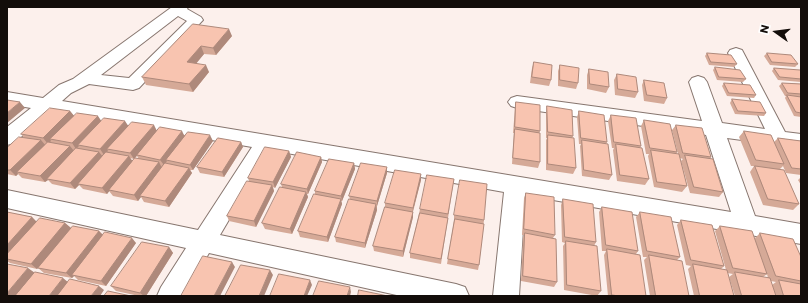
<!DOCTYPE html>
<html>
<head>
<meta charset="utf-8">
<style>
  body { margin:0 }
  #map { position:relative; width:808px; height:303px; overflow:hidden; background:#fcf0ec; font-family:Poppins,sans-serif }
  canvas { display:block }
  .frame { position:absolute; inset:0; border:8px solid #130d0a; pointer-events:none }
  .north { position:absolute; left:756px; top:12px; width:40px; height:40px; -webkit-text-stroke:3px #fff; paint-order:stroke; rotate:284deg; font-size:11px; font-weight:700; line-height:16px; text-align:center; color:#130d0a }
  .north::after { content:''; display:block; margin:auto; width:14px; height:18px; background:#130d0a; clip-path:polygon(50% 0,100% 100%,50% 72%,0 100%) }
</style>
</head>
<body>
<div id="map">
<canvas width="808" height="303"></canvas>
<div class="frame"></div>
<div class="north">N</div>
</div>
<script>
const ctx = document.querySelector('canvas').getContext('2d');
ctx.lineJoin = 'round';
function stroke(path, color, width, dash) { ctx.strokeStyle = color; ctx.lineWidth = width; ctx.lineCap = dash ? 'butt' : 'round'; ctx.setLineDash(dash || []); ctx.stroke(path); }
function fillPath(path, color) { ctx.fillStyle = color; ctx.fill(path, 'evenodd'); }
const minor = new Path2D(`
  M 172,7 L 188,7 L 187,9 L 201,17 L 203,20 L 139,88 L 133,90 L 89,84 L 71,93 L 62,101 L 731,212 L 706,135 L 517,108 L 511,106 L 508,102 L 511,98 L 517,96 L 702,121 L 689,82 L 692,78 L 698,76 L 704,78 L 707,82 L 722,123 L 765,129 L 728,53 L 730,50 L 736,48 L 742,50 L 785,132 L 801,134 L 801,148 L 727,138 L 755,216 L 801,224 L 801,244 L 525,195 L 519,296 L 493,296 L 504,192 L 270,150 L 220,235 L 456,284 L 465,287 L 469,296 L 401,296 L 209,253 L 184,296 L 157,296 L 161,287 L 186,248 L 7,208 L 7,190 L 198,230 L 252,147 L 50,112 L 14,143 L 7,145 L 7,127 L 31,108 L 7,104 L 7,92 L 43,98 L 59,85 L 73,79 ZM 178,16 L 187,21 L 129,78 L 101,75 Z`);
stroke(minor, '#87766f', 2);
fillPath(minor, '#fff');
fillPath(new Path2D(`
  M 193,24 L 232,36 L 216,55 L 204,54 L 196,63 L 209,72 L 193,92 L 146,85 L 142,77 Z
  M 707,53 L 737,64 L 734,67 L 709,65 L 705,56 Z
  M 767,53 L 798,64 L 795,67 L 770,65 L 764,56 Z
  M 534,62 L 551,80 L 549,86 L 530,83 L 532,68 Z
  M 560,65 L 578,83 L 576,89 L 558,86 L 558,71 Z
  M 715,67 L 746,79 L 743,82 L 717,80 L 713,70 Z
  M 774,68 L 801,71 L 801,82 L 778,80 L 772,71 Z
  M 589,69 L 609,87 L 606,93 L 587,89 L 587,75 Z
  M 617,74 L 638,92 L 635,98 L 615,95 L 614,80 Z
  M 644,80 L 667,98 L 664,104 L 644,101 L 642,85 Z
  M 724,83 L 756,95 L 754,98 L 727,96 L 722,86 Z
  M 782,83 L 801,84 L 801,117 L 794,116 L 785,98 L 786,96 L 785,96 L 779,86 Z
  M 732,99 L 766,113 L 764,116 L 735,114 L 730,103 Z
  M 516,102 L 540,131 L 539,133 L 540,162 L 538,168 L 512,164 L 514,133 L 513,133 L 515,108 Z
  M 547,106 L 573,136 L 572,138 L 576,168 L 573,174 L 546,170 L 546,140 L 547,138 L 546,138 L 546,112 Z
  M 70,111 L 74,116 L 128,126 L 185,135 L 213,141 L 193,170 L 190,170 L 192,173 L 169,207 L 144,202 L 141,197 L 138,201 L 113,196 L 109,191 L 107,194 L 83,189 L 79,185 L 75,189 L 52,184 L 48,180 L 45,182 L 22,178 L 18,174 L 16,176 L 7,174 L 7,148 L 24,138 L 21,134 ZM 137,156 L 139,159 L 133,162 L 130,158 L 134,159 Z
  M 579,111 L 607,142 L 606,144 L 612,175 L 609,180 L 582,176 L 580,146 L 581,144 L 579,144 L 577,117 Z
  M 611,115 L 641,146 L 640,148 L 649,179 L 645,185 L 617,181 L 613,150 L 614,148 L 612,148 L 608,121 Z
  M 644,120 L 677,152 L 676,154 L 678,154 L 672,130 L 676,125 L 711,157 L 710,159 L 723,192 L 719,197 L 690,193 L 681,161 L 683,159 L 680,158 L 687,186 L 682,192 L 654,187 L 648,156 L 649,154 L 646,154 L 641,126 Z
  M 744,131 L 774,142 L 778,138 L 801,141 L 801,175 L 786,173 L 783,166 L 779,170 L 799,204 L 793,210 L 763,205 L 750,172 L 754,166 L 751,166 L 739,137 Z
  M 241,142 L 243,147 L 224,177 L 200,173 L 197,167 Z
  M 289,151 L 291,157 L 275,188 L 273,187 L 274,191 L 256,227 L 229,221 L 227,216 L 249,181 L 248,178 Z
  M 321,157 L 322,162 L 308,194 L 307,194 L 308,197 L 292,234 L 265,229 L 262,223 L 282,187 L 281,184 Z
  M 354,163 L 355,169 L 342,201 L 341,201 L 342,204 L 328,242 L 300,237 L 298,231 L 315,194 L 315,191 Z
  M 387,167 L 387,173 L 377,206 L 377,210 L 365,248 L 336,242 L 335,237 L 350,199 L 349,196 Z
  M 421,174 L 421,180 L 413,212 L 413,217 L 403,257 L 374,251 L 373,246 L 385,207 L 385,203 Z
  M 801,177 L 801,185 L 798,180 Z
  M 454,179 L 441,264 L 410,258 L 410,253 L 419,214 L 420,209 Z
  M 526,193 L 555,235 L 553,238 L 557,282 L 554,287 L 521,281 L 523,238 L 524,235 L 522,235 L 524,198 Z
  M 563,199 L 596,242 L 594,246 L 601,291 L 597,296 L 564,290 L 563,246 L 565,243 L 562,242 L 561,205 Z
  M 602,207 L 638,251 L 636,254 L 646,296 L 608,296 L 604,255 L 606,251 L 602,251 L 599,212 Z
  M 7,212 L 32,217 L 36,222 L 65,223 L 71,228 L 99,231 L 103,235 L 136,243 L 106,286 L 78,280 L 74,276 L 72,278 L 44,273 L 38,268 L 37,269 L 10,263 L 7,261 Z
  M 640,212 L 680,257 L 677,260 L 689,296 L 650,296 L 644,260 L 647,257 L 643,257 L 636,217 Z
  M 454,215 L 484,220 L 479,265 L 478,270 L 447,264 L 454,221 Z
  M 681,220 L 724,266 L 721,269 L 726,270 L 715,231 L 720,226 L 755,238 L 760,233 L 801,257 L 801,296 L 735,296 L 729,277 L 733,274 L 727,273 L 734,296 L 694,296 L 688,269 L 691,266 L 686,265 L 677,225 ZM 767,274 L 768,278 L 763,277 ZM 771,281 L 776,282 L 772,285 Z
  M 169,247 L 173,253 L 146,296 L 139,296 L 116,291 L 111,286 Z`), '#d5a997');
fillPath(new Path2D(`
  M 229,29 L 232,36 L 216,55 L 213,48 Z
  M 201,46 L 204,54 L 191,70 L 187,62 Z
  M 206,65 L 209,72 L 193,92 L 189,84 Z
  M 20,102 L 25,108 L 7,123 L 7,113 Z
  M 70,111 L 75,117 L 50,139 L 51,141 L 48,144 L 43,138 Z
  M 98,116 L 102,122 L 78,145 L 79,146 L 76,149 L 72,143 Z
  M 125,121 L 129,127 L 107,149 L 108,151 L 104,155 L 100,149 Z
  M 154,125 L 157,131 L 134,159 L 130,153 Z
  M 182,131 L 185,137 L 166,160 L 167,161 L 164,165 L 160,160 Z
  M 210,135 L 213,141 L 193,170 L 190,165 Z
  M 41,140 L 46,146 L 17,172 L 18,174 L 16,176 L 10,170 Z
  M 241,142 L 243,147 L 224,177 L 222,172 Z
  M 70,146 L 74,151 L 47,179 L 48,180 L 45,182 L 40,176 Z
  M 289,151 L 291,157 L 275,188 L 273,182 Z
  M 99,152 L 103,157 L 78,184 L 79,185 L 75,189 L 70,183 Z
  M 129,156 L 133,162 L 107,194 L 102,188 Z
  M 321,157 L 322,162 L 308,194 L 307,189 Z
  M 159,162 L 162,168 L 140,196 L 141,197 L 138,201 L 134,195 Z
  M 354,163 L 355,169 L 342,201 L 341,196 Z
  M 387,167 L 387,173 L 377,206 L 377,201 Z
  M 189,168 L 192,173 L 169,207 L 165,201 Z
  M 421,174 L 421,180 L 412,214 L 413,208 Z
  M 272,185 L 274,191 L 256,227 L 254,221 Z
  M 306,192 L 308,197 L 292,234 L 290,229 Z
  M 341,199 L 342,204 L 328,242 L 327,237 Z
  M 376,204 L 377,210 L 365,248 L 365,243 Z
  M 413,212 L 413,217 L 403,257 L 403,251 Z
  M 32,217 L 38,223 L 7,257 L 7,245 Z
  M 65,223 L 71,228 L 37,269 L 31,264 Z
  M 99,231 L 104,236 L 72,275 L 74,276 L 72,278 L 66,273 Z
  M 132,238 L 136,243 L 106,286 L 101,281 Z
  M 169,247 L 173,253 L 146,296 L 144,296 L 140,293 Z
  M 232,262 L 235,267 L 220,296 L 214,296 Z
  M 28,268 L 35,273 L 16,296 L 7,296 L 7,293 Z
  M 270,270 L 273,275 L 264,296 L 259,296 Z
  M 63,278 L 69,283 L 59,296 L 49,296 Z
  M 310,280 L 312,285 L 307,296 L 304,296 Z
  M 99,286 L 104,290 L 100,296 L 91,296 Z
  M 350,287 L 351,292 L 350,296 L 347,296 Z`), '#ae897b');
const building = new Path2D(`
  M 193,24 L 229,29 L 213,48 L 201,46 L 187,62 L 206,65 L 189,84 L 142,77 Z
  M 707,53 L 731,55 L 737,64 L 711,62 Z
  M 767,53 L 791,55 L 798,64 L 772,62 Z
  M 534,62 L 552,65 L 551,80 L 532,77 Z
  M 560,65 L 579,68 L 578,83 L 560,80 Z
  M 715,67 L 740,70 L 746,79 L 719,77 Z
  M 774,68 L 800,70 L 801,71 L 801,79 L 780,77 Z
  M 589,69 L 608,72 L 609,87 L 590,84 Z
  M 617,74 L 636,77 L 638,92 L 618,89 Z
  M 644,80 L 664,83 L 667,98 L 647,95 Z
  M 724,83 L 750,85 L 756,95 L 729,93 Z
  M 782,83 L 801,84 L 801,94 L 788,93 Z
  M 787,95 L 801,97 L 801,113 L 796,112 Z
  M 732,99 L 760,102 L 766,113 L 738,111 Z
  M 7,100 L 20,102 L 7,113 Z
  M 516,102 L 540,105 L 540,131 L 515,127 Z
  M 547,106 L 572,110 L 573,136 L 548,132 Z
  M 50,108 L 70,111 L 43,138 L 21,134 Z
  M 579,111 L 604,115 L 607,142 L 581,138 Z
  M 77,113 L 98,116 L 72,143 L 50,139 Z
  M 611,115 L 636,118 L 641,146 L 614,142 Z
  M 104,118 L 125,121 L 100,149 L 78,145 Z
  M 644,120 L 670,124 L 677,152 L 650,148 Z
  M 132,122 L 154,125 L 130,153 L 107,149 Z
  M 676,125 L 702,128 L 711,157 L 683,153 Z
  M 160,127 L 182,131 L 160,160 L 137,155 Z
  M 515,129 L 540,133 L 540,162 L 513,158 Z
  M 744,131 L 771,135 L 784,164 L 756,160 Z
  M 188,132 L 210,135 L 190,165 L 166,160 Z
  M 548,135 L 574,138 L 576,168 L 548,164 Z
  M 19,137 L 41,140 L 10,170 L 7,170 L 7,148 Z
  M 218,138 L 241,142 L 222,172 L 197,167 Z
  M 778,138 L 801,141 L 801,169 L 792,168 Z
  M 582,140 L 608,144 L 612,175 L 584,170 Z
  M 48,142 L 70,146 L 40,176 L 17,172 Z
  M 616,144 L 642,148 L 649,179 L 620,175 Z
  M 265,147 L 289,151 L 273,182 L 248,178 Z
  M 76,148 L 99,152 L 70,183 L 47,179 Z
  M 651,150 L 679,154 L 687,186 L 657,182 Z
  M 106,152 L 129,156 L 102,188 L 78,184 Z
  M 297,152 L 321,157 L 307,189 L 281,184 Z
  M 685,155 L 713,159 L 723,192 L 694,187 Z
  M 135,158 L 159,162 L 134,195 L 109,190 Z
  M 329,159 L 354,163 L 341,196 L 315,191 Z
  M 165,163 L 189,168 L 165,201 L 140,196 Z
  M 361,163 L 387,167 L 377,201 L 349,196 Z
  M 755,166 L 784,170 L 799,204 L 768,199 Z
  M 395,170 L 421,174 L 413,208 L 385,203 Z
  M 427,175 L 454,179 L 448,214 L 420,209 Z
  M 460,180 L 487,184 L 484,220 L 454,215 Z
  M 247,181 L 272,185 L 254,221 L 227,216 Z
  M 280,187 L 306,192 L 290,229 L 262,223 Z
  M 526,193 L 554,197 L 555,235 L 524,229 Z
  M 314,194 L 341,199 L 327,237 L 298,231 Z
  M 349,199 L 376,204 L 365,243 L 335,237 Z
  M 563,199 L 593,204 L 596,242 L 565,237 Z
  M 385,207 L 413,212 L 403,251 L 373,246 Z
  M 602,207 L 632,212 L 638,251 L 606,245 Z
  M 7,212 L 32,217 L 7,245 Z
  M 640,212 L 671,217 L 680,257 L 647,251 Z
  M 420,213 L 448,218 L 441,259 L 410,253 Z
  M 40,218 L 65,223 L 31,264 L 7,259 L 7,254 Z
  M 455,219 L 484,224 L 479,265 L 448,259 Z
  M 681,220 L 712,225 L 724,266 L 691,260 Z
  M 73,226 L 99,231 L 66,273 L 38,268 Z
  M 720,226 L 752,231 L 767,274 L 733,268 Z
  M 105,232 L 132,238 L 101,281 L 72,275 Z
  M 525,233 L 556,239 L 557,282 L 523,276 Z
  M 760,233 L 793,239 L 801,257 L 801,281 L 776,276 Z
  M 566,241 L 597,246 L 601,291 L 567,285 Z
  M 142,242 L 169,247 L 140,293 L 111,286 Z
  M 607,249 L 640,255 L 646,296 L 619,296 L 612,295 Z
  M 649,255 L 682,261 L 689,296 L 656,296 Z
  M 203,256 L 232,262 L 214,296 L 181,296 Z
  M 7,264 L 28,268 L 7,293 Z
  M 693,264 L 727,270 L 734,296 L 700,296 Z
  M 241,265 L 270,270 L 259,296 L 225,296 Z
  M 35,272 L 63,278 L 49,296 L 15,296 Z
  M 735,272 L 770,278 L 776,296 L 742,296 Z
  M 279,274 L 310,280 L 304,296 L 270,296 Z
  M 70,279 L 99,286 L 91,296 L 57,296 Z
  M 779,280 L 801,284 L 801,296 L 784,296 Z
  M 319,281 L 350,287 L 347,296 L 313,296 Z
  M 359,290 L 388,296 L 358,296 Z
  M 108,291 L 131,296 L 104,296 Z`);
fillPath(building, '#f8c4b0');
stroke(building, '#ae897b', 1);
</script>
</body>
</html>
